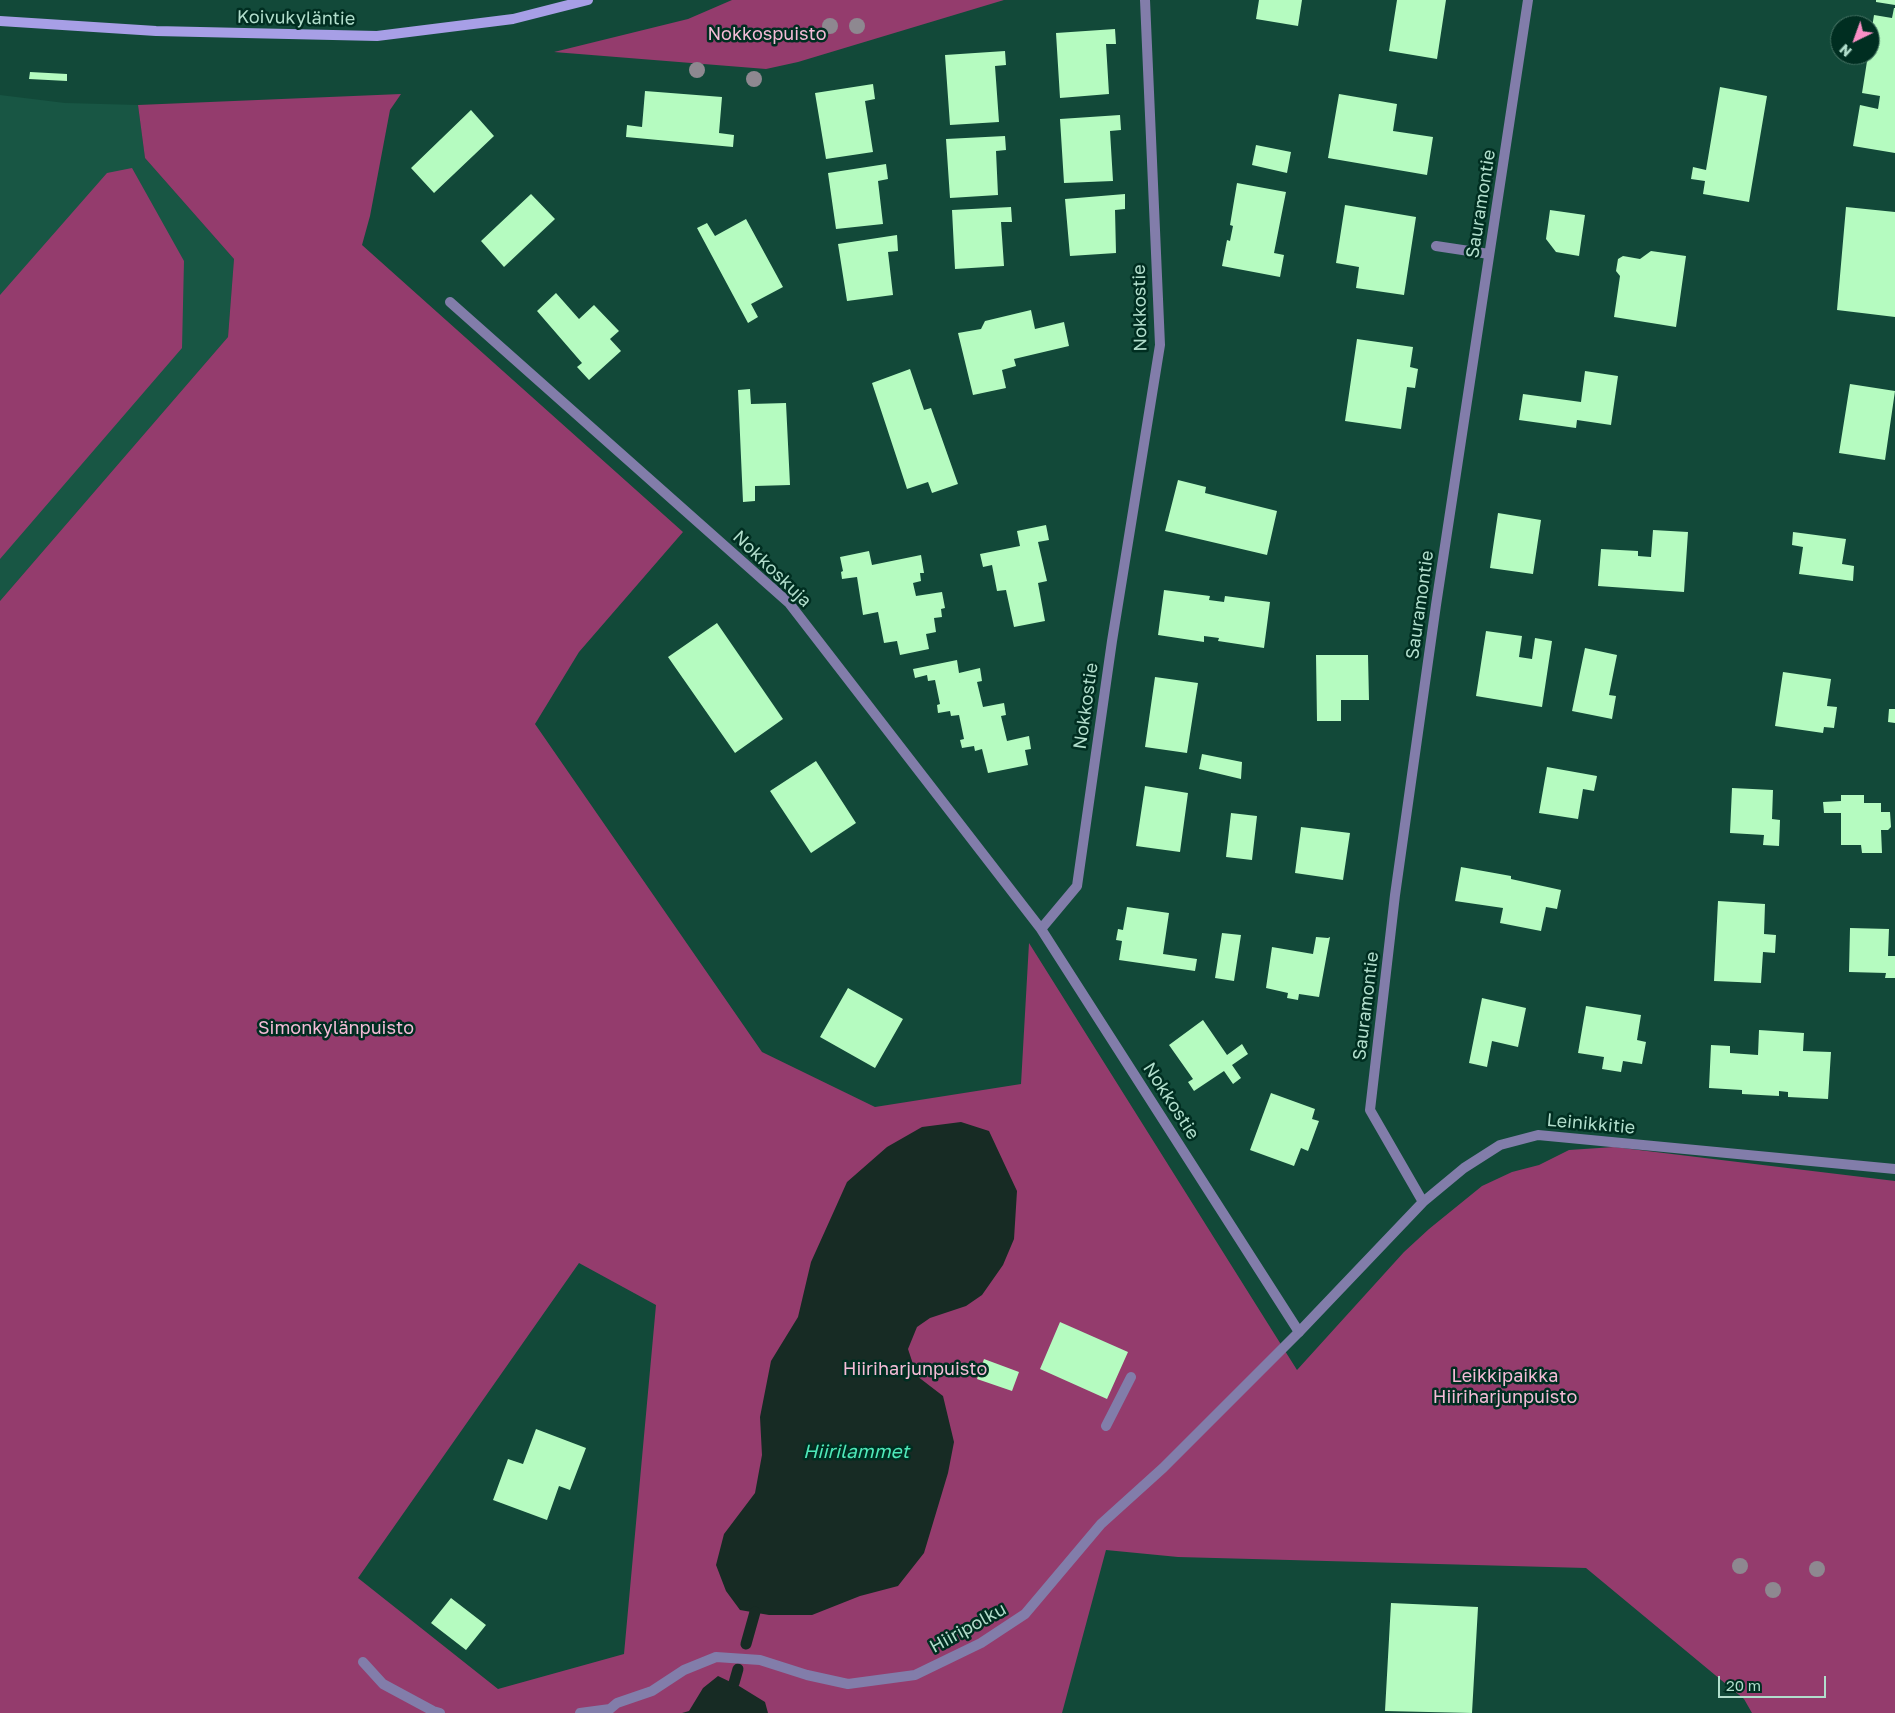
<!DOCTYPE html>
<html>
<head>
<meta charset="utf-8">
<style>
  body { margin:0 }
  #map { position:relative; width:1895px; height:1713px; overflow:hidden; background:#124939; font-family:"Golos Text",sans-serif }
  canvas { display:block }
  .north { position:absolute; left:1830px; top:15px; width:50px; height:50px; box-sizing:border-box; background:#002e21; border:1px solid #477465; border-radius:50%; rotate:222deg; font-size:14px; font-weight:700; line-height:20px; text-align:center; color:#b1decc }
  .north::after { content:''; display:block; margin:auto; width:18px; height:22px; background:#fa8fc6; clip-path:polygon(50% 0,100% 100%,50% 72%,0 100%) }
  .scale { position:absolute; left:1718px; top:1676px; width:108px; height:22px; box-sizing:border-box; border:2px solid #b1decc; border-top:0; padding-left:6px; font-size:15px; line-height:18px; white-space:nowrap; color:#b1decc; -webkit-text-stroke:4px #002e21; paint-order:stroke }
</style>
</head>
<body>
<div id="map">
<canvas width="1895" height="1713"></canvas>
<div class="north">N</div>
<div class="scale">20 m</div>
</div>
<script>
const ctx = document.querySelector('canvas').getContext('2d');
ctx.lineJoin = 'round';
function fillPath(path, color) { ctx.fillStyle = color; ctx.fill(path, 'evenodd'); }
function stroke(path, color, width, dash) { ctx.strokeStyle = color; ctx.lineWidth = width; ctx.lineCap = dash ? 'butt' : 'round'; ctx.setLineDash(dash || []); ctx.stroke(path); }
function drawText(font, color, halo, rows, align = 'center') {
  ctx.font = font + ' "Golos Text",sans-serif'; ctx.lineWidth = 5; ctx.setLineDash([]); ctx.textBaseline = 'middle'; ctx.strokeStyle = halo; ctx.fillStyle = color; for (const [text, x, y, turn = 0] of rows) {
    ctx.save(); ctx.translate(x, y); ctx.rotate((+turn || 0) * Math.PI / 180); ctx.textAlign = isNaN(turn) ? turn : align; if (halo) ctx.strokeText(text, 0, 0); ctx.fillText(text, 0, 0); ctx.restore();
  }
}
fillPath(new Path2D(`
  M 0,95 L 65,103 L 138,105 L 145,158 L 234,259 L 228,337 L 0,601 Z`), '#185644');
fillPath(new Path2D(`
  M 732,0 L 1004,0 L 798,62 L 766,69 L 554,52 L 688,19 Z
  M 401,94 L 390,110 L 370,216 L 362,245 L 683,532 L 579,652 L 535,724 L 762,1052 L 875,1107 L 1021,1084 L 1029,943 L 1297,1370 L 1404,1252 L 1429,1229 L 1482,1186 L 1512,1172 L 1539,1165 L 1569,1150 L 1614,1147 L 1895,1181 L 1895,1713 L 1752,1713 L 1744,1699 L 1586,1568 L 1178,1557 L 1106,1550 L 1062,1713 L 0,1713 L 0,601 L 228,337 L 234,259 L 145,158 L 138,105 ZM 579,1263 L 656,1305 L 624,1654 L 498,1689 L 358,1578 Z
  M 132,168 L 184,261 L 182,348 L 0,559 L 0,295 L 107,173 Z`), '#943c6d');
fillPath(new Path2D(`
  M 961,1122 L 989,1131 L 1017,1191 L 1014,1239 L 1003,1265 L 982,1295 L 966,1306 L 930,1318 L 917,1327 L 908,1349 L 917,1376 L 943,1396 L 954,1442 L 948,1473 L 924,1553 L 898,1586 L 860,1596 L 812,1615 L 769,1615 L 740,1610 L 726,1591 L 716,1565 L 724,1534 L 755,1493 L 762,1455 L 760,1417 L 771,1361 L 798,1317 L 811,1262 L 834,1211 L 847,1182 L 887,1147 L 922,1127 Z
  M 718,1676 L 739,1686 L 765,1702 L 768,1713 L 682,1713 L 689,1711 L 703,1688 Z`), '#172b24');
stroke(new Path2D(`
  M 746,1644 L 755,1612
  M 734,1683 L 738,1669`), '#172b24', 11);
fillPath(new Path2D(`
  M 1259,0 L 1302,0 L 1298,26 L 1256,19 Z
  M 1397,0 L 1446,0 L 1437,59 L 1389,51 Z
  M 1876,0 L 1895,0 L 1895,5 L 1876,2 Z
  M 1894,8 L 1895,8 L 1895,153 L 1853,146 L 1860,105 L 1878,109 L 1880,96 L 1862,93 L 1868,55 L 1870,55 L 1870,40 L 1874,15 L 1892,18 Z
  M 1115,29 L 1116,44 L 1106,44 L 1109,94 L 1060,98 L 1056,33 Z
  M 1005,51 L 1006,65 L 995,66 L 999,122 L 950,125 L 945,55 Z
  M 30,72 L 67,74 L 67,81 L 29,79 Z
  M 873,84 L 875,99 L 865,101 L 873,152 L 826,159 L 815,93 Z
  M 1720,87 L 1767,96 L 1749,202 L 1703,194 L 1705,181 L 1691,179 L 1693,167 L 1706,170 Z
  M 645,91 L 722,97 L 719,133 L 734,135 L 733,147 L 626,137 L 627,125 L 642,127 Z
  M 1339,94 L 1397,104 L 1393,131 L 1433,137 L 1427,175 L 1328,158 Z
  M 471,110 L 494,136 L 434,193 L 411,168 Z
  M 1120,115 L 1121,130 L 1110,131 L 1113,181 L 1064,183 L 1060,119 Z
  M 1005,136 L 1006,150 L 996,151 L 998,195 L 950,198 L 946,139 Z
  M 1256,145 L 1291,152 L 1287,173 L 1252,165 Z
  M 886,164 L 888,179 L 878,181 L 883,224 L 836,229 L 828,173 Z
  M 1237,183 L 1286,192 L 1274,253 L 1284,255 L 1280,277 L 1222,266 L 1227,240 L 1230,241 L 1233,226 L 1230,225 Z
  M 531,194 L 555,219 L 504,267 L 481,241 Z
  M 1125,194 L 1125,209 L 1115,210 L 1116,253 L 1070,256 L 1065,199 Z
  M 1345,205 L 1416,217 L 1404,295 L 1356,288 L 1359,267 L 1336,263 Z
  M 1011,207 L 1012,222 L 1001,222 L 1004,266 L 955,269 L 952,210 Z
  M 1846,207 L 1895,212 L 1895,317 L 1837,310 Z
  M 1550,210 L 1585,215 L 1579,256 L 1556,252 L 1546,239 Z
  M 746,219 L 783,287 L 751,304 L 758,317 L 748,323 L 697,228 L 707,223 L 715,236 Z
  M 897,235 L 898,251 L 888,252 L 893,295 L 847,301 L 838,244 Z
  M 1651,251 L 1686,256 L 1676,327 L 1614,317 L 1620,276 L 1616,271 L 1618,259 L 1623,256 L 1640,259 Z
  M 556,293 L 579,319 L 594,305 L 619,331 L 610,339 L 621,351 L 589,380 L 577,367 L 582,363 L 537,311 Z
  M 1031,310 L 1035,329 L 1064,322 L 1069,346 L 1014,359 L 1016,366 L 1002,370 L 1006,388 L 973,395 L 958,333 L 981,329 L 985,321 Z
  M 1357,339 L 1413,347 L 1410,367 L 1418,369 L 1415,388 L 1407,387 L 1401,429 L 1345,421 Z
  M 910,369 L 924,410 L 931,408 L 958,484 L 932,493 L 928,482 L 907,489 L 872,383 Z
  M 1585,371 L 1618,376 L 1611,425 L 1577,420 L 1576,428 L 1519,420 L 1523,394 L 1581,402 Z
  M 1850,384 L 1895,391 L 1885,460 L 1839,453 Z
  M 750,389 L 751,404 L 786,403 L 790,485 L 755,486 L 755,501 L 743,502 L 738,390 Z
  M 1178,480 L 1206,487 L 1205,493 L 1277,511 L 1267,555 L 1165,531 Z
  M 1498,513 L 1541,520 L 1533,574 L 1490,568 Z
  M 1046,525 L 1049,540 L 1038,542 L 1047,581 L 1038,583 L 1045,621 L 1014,627 L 1006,590 L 997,591 L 992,565 L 983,567 L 980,554 L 1020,546 L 1017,531 Z
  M 1653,530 L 1688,532 L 1684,592 L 1598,586 L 1601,549 L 1638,551 L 1638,556 L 1651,557 Z
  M 1793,532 L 1846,539 L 1842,564 L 1854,566 L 1853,581 L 1799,574 L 1803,547 L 1792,545 Z
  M 869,551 L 872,565 L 921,555 L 924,573 L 920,573 L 921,581 L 913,583 L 916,596 L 942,592 L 945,608 L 941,609 L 942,617 L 934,618 L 936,632 L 926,634 L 929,649 L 900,655 L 897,641 L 884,643 L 878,612 L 863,615 L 857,577 L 842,579 L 841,572 L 843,571 L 840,557 Z
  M 1164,590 L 1210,596 L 1209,600 L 1224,602 L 1225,596 L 1270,602 L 1264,648 L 1218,641 L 1219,638 L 1204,636 L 1204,642 L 1158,635 Z
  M 717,623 L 783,719 L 735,753 L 668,657 Z
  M 1486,631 L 1522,636 L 1519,657 L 1532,659 L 1535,638 L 1552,641 L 1542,707 L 1476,696 Z
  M 1585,648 L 1617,655 L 1609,695 L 1616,696 L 1612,719 L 1572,711 Z
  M 1316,655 L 1368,655 L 1369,700 L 1341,700 L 1341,721 L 1317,721 Z
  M 957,660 L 959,673 L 980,668 L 982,681 L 977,682 L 983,707 L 1004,703 L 1006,715 L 1001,716 L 1007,741 L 1029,736 L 1031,749 L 1025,750 L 1028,765 L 988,773 L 982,749 L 975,751 L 974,746 L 962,748 L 960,740 L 964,739 L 959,715 L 951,716 L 950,711 L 938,713 L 937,705 L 940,704 L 935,680 L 928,681 L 927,675 L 915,678 L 913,669 Z
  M 1783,672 L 1831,679 L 1827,706 L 1837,707 L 1834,728 L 1824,727 L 1823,733 L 1775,726 Z
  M 1155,677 L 1198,683 L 1187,753 L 1145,747 Z
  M 1889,709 L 1895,709 L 1895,723 L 1888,722 Z
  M 1202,754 L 1242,762 L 1241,779 L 1199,769 Z
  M 816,761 L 856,823 L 811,853 L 770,791 Z
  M 1547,767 L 1597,776 L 1594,791 L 1583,789 L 1578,819 L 1539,813 Z
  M 1145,786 L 1188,793 L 1180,852 L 1136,846 Z
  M 1732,788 L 1773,790 L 1772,819 L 1780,820 L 1779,846 L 1763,845 L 1764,835 L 1730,833 Z
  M 1841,795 L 1864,795 L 1864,803 L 1881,803 L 1881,812 L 1890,812 L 1891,827 L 1888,830 L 1881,830 L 1882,853 L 1862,853 L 1861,845 L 1841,845 L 1841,813 L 1824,813 L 1823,802 L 1841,801 Z
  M 1231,813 L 1257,816 L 1252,860 L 1226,857 Z
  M 1301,827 L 1350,833 L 1343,880 L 1295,873 Z
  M 1461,867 L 1511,876 L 1511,879 L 1561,890 L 1557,909 L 1546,907 L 1541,931 L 1500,923 L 1503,908 L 1455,901 Z
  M 1718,901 L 1765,904 L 1764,934 L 1776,935 L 1775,953 L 1763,952 L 1761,983 L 1714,981 Z
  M 1127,907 L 1169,913 L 1163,954 L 1197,959 L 1195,971 L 1119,960 L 1122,941 L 1116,940 L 1118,929 L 1123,930 Z
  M 1850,928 L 1889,929 L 1888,956 L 1895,956 L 1895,978 L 1885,978 L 1886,973 L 1849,972 Z
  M 1222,933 L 1241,935 L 1234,981 L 1215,978 Z
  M 1316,937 L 1328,938 L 1330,937 L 1319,997 L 1299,994 L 1298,1000 L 1287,998 L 1288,993 L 1266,988 L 1272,947 L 1313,954 Z
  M 848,988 L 903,1019 L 875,1068 L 820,1037 Z
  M 1482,998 L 1526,1008 L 1518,1047 L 1492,1041 L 1487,1067 L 1469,1063 Z
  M 1586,1006 L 1641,1015 L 1637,1040 L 1646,1042 L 1642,1064 L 1623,1061 L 1621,1072 L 1602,1069 L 1604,1057 L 1578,1053 Z
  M 1203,1020 L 1227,1055 L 1242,1044 L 1248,1054 L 1232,1065 L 1241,1078 L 1233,1084 L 1224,1071 L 1194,1091 L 1188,1082 L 1193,1079 L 1169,1045 Z
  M 1759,1030 L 1804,1033 L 1803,1051 L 1831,1052 L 1828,1099 L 1788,1097 L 1788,1092 L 1779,1091 L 1779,1096 L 1742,1094 L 1742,1090 L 1709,1088 L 1711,1045 L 1730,1046 L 1730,1053 L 1758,1055 Z
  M 1271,1093 L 1315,1109 L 1312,1119 L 1319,1121 L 1308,1151 L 1301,1148 L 1294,1166 L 1250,1150 Z
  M 1060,1322 L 1128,1352 L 1107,1399 L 1040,1369 Z
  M 984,1359 L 1019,1372 L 1012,1391 L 977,1379 Z
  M 536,1429 L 586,1448 L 570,1490 L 559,1486 L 547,1520 L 493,1500 L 508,1459 L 523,1464 Z
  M 451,1598 L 486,1625 L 466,1650 L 431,1623 Z
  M 1391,1603 L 1478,1607 L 1472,1713 L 1385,1711 Z`), '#b5fbc0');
stroke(new Path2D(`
  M 1436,246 L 1489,254
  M 1106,1426 L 1131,1377
  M 363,1662 L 383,1684 L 433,1711 L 440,1713
  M 580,1713 L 610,1709 L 617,1703 L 652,1691 L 684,1670 L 716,1657 L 760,1660 L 807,1675 L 848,1684 L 915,1675 L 981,1643 L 1025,1614 L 1101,1524 L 1163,1468 L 1299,1332`), '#827daa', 10);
stroke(new Path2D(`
  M 1145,0 L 1160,345 L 1112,641 L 1077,886 L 1041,929 L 1299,1332 L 1423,1202 L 1464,1168 L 1500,1145 L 1538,1135 L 1895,1169
  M 450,302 L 789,603 L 1041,929
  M 1423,1202 L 1370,1110 L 1395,895 L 1436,605 L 1528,0`), '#827daa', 10);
stroke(new Path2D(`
  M 0,21 L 156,31 L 377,36 L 513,19 L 588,0`), '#a79fe6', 10);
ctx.fillStyle = '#8e8890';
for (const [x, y] of [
  [830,26],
  [857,26],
  [697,70],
  [754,79],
  [1740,1566],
  [1817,1569],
  [1773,1590]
]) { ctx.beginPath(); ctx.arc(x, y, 8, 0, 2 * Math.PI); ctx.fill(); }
drawText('18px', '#b1decc', '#002e21', [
  ["Koivukyläntie",296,18,1],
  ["Sauramontie",1481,204,-81],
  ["Nokkostie",1140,308,-91],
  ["Nokkoskuja",772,569,44],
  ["Sauramontie",1420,605,-82],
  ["Nokkostie",1086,706,-82],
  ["Sauramontie",1366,1006,-83],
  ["Nokkostie",1171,1101,57],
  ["Leinikkitie",1591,1124,5],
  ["Hiiripolku",968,1628,-29]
]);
drawText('18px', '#f4bcd7', '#002e21', [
  ["Nokkospuisto",767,34],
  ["Simonkylänpuisto",336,1028],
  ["Hiiriharjunpuisto",915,1369],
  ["Leikkipaikka",1505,1376],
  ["Hiiriharjunpuisto",1505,1397]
]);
drawText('italic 19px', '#4ee8b9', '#002e21', [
  ["Hiirilammet",856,1452]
]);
</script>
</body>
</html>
